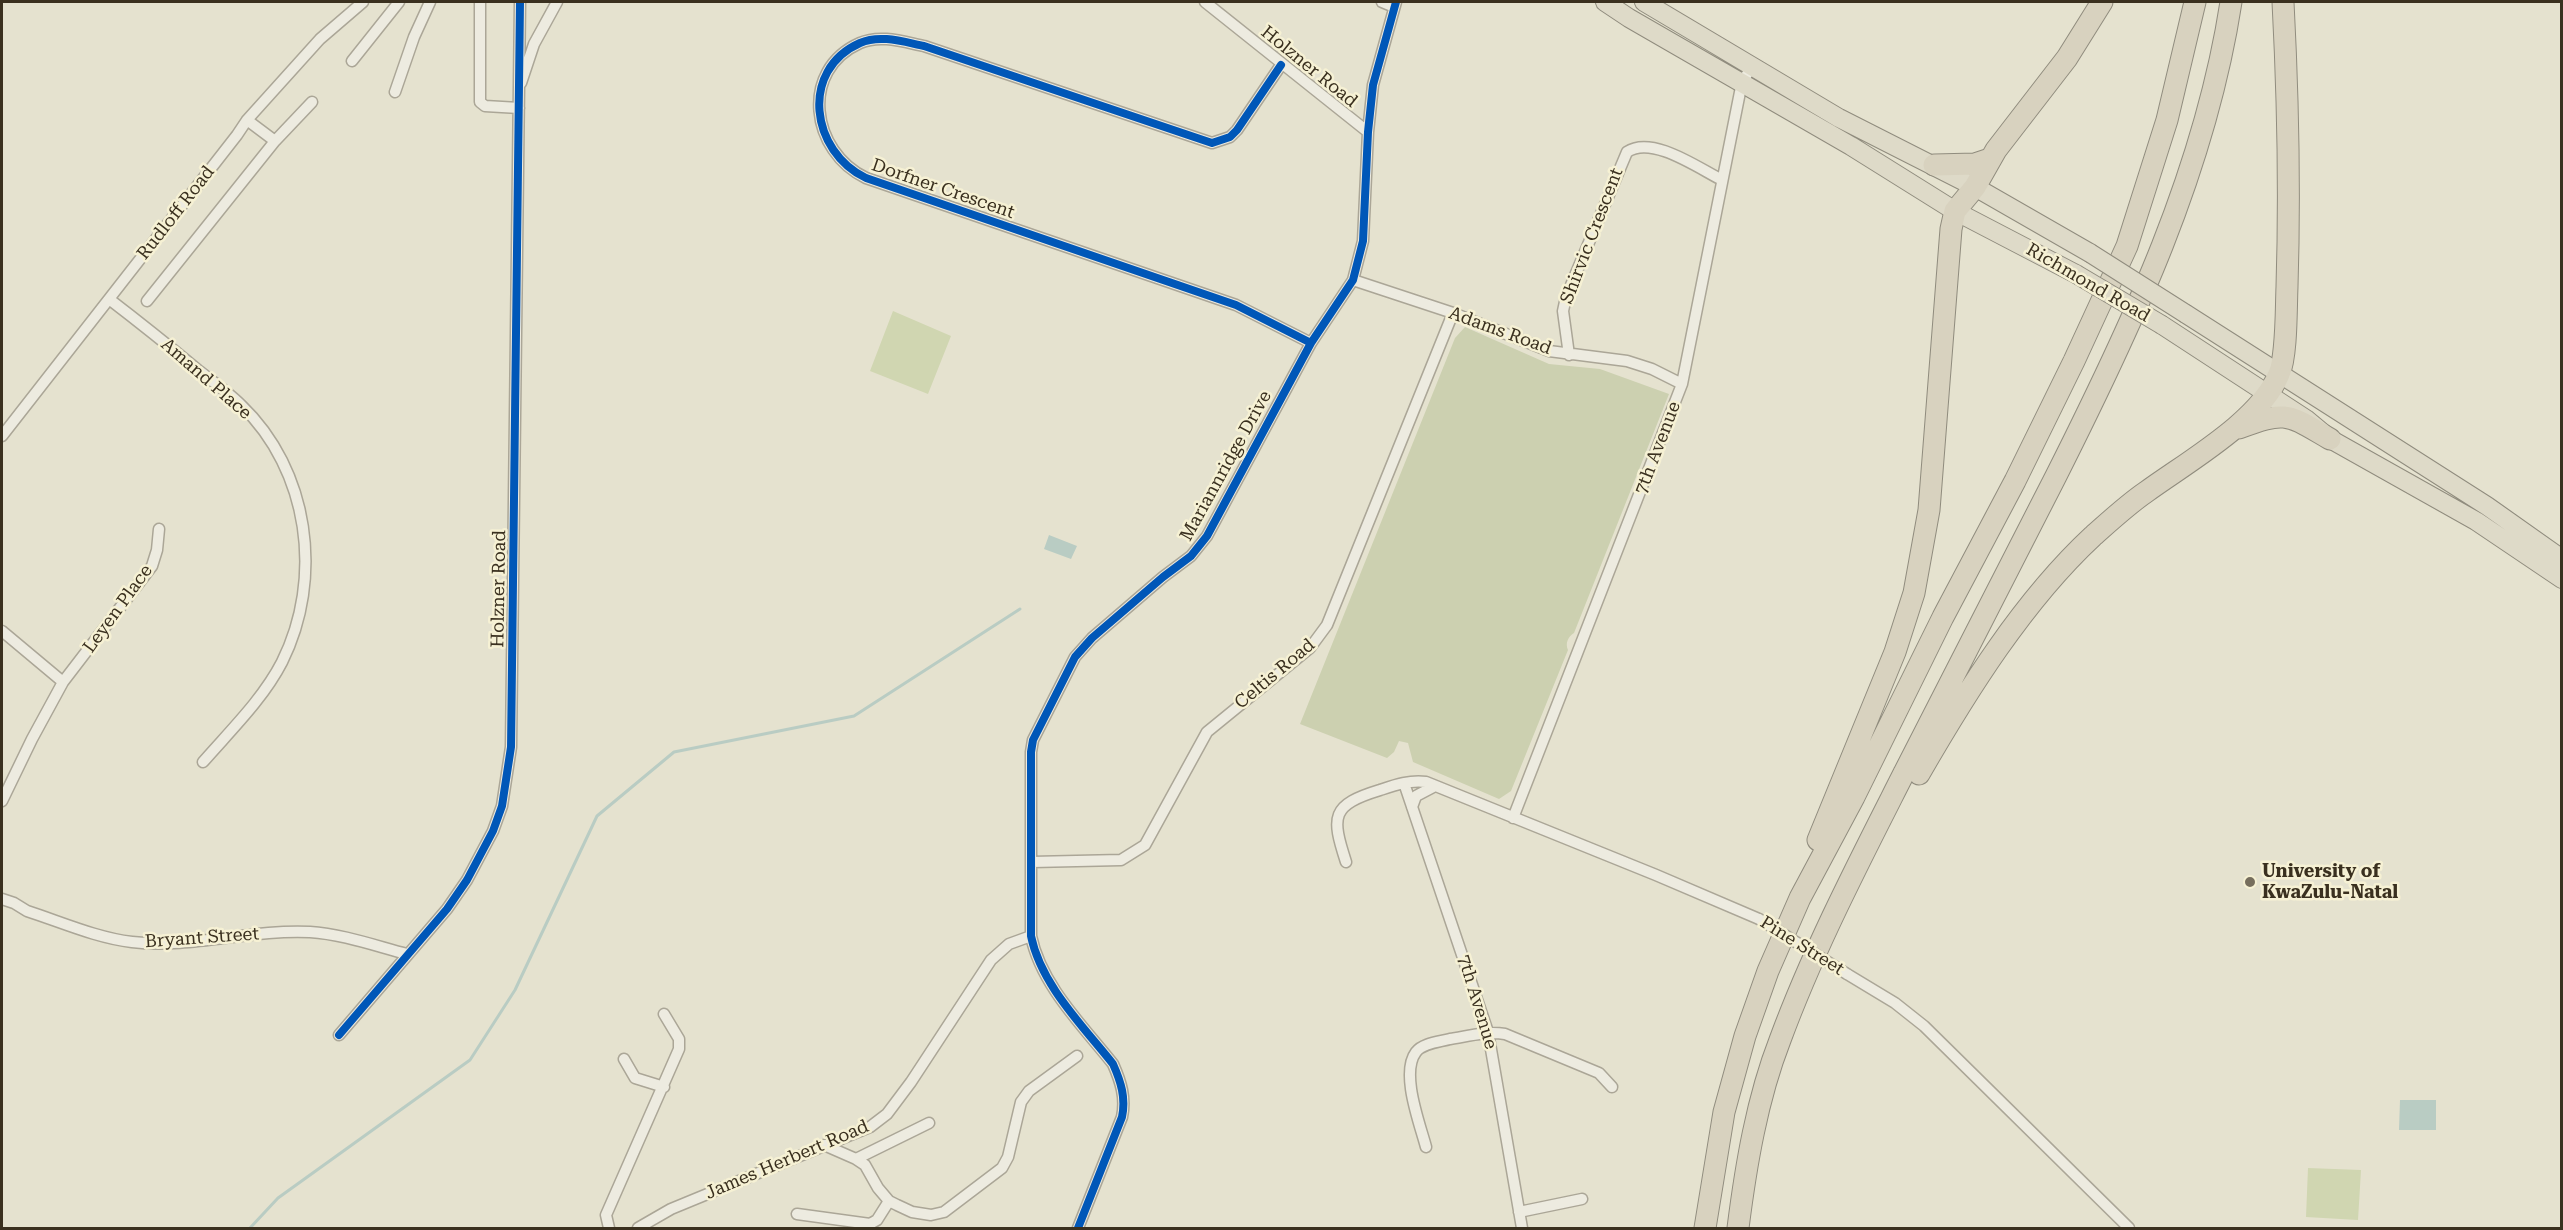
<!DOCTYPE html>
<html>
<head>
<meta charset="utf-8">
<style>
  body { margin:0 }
  #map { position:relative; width:2563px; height:1230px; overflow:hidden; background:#e5e2cf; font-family:"Roboto Serif",serif }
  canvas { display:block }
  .frame { position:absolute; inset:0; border:3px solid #3a301f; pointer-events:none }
</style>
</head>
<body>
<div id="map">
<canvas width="2563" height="1230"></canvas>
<div class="frame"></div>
</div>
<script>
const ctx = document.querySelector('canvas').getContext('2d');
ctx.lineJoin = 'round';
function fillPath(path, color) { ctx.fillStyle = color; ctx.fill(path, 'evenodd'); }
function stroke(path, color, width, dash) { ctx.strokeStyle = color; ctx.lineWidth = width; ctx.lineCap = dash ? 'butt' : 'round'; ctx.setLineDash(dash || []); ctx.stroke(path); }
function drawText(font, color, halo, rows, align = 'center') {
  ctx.font = font + ' "Roboto Serif",serif'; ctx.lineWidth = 5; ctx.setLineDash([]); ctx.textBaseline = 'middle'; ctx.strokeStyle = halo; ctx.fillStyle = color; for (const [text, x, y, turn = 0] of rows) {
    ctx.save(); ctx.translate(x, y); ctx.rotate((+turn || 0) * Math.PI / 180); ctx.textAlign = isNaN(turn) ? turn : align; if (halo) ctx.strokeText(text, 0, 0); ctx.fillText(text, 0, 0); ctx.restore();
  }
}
fillPath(new Path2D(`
  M 893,311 L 951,336 L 928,394 L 870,371 Z
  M 2308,1168 L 2361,1170 L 2358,1220 L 2306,1217 Z`), '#d0d6b1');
fillPath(new Path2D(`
  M 1465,327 L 1549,364 L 1600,369 L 1669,394 L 1574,633 C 1568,637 1565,643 1568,650 L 1511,791 L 1499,799 L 1413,762 L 1408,743 L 1399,741 L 1394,752 L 1387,758 L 1300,724 L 1455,338 Z`), '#ccd0b0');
fillPath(new Path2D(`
  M 1049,535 L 1077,546 L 1071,559 L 1044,549 Z
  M 2400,1100 L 2436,1100 L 2436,1130 L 2399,1130 Z`), '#b9ccc3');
stroke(new Path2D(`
  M 250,1228 L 278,1198 L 470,1060 L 515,990 L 597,816 L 674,752 L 854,716 L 1020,609`), '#b9ccc3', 3);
const minor = new Path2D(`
  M 480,2 L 480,102 L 485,106 L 519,108
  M 1205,2 L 1368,132
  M 1382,2 L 1394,7
  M 352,61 L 399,2
  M 1281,65 L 1237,130 L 1230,137 L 1212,143 L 924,46 C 904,42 880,34 860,43 C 799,70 811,152 866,178 L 1236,305 L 1311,343
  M 521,83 L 534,44 L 557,2
  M 395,92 L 414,37 L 430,2
  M 275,141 L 312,102
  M 1353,280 L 1453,313 L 1549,351 L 1627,361 L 1652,369 L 1682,384
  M 109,299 C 139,322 169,346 198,370 C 212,381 228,392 241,405 C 309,470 324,578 282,662 C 263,699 230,731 203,762
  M 147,301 L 275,141 L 247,120
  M 1569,355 L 1563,311 L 1566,297 L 1627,152 C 1652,135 1698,168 1722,180
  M 2,436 L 237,135 L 247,120 L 320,39 L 363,2
  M 2,631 L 63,682
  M 1404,783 L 1488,1032 L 1522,1228
  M 2,801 L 32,739 L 63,682 L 152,566 L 157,550 L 159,529
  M 1412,807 L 1416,796 L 1435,786
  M 1513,818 L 1682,384 L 1742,82 L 1753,65
  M 1032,862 L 1121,860 L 1145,845 L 1207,732 L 1310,648 L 1327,625 L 1453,313
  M 1346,862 C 1331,816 1331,805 1380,790 C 1395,785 1409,780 1426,782 L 1656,875 L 1759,919
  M 2,899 L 14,903 L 27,911 C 61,922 97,938 132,942 C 191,949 250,929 310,932 C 342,934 376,946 407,954
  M 1847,974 L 1895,1003 L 1924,1026 L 2129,1228
  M 339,1035 L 447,909 L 467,880 L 493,831 L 502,806 L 511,747 L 520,2
  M 624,1059 L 635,1078 L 664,1087
  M 824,1145 L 856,1159 L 865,1165 L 878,1188 L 889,1201 L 897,1205 L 912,1212 L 931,1215 L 944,1212 L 1002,1168 L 1008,1157 L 1021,1102 L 1029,1091 L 1077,1056
  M 1426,1147 C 1420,1124 1400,1073 1416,1052 C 1423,1043 1439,1042 1450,1039 C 1469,1036 1486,1031 1505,1034 L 1599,1073 L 1612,1087
  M 856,1159 L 929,1123
  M 1519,1212 L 1582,1199
  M 797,1214 L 870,1224 L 877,1220 L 889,1201
  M 609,1228 L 606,1215 L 679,1049 L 679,1039 L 664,1014
  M 638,1228 L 671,1209 L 870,1127 L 887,1114 L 911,1082 L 991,960 L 1009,944 L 1031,936
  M 1078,1228 L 1122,1117 C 1126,1098 1121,1082 1113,1064 C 1083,1026 1041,985 1031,936 L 1031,752 L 1033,740 L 1075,657 L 1092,638 L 1163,577 L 1191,556 L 1207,536 L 1311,343 L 1353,280 L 1363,241 L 1368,132 L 1373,85 L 1396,2`);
const trunk = new Path2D(`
  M 1605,2 L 1629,18 L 1851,146 L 1955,211 L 2076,274
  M 1644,2 L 1839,118 L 1975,187 L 2090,253
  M 2186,314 L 2487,506 L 2562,559
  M 2162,325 L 2306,419 L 2330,439 L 2476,521 L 2562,579`);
const motorway = new Path2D(`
  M 1934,165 L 1975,164 L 1990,159
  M 2239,428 C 2287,410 2287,414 2330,439
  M 1919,774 C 1967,691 2023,601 2093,536 C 2110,521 2127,505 2146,492 C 2187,462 2260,421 2279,374 C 2287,356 2286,308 2287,287 C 2290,192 2288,97 2283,2
  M 1818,840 L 1895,652 L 1914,593 L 1929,510 L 1951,229 L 1955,211 L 1975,187 L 1996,150 L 2067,58 L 2102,2
  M 1705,1228 L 1724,1112 L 1745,1036 L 1768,971 L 1800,898 L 1854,797 L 1943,617 L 2015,481 L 2074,361 L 2127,246 L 2167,120 L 2195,2
  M 1738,1228 C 1746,1165 1757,1099 1780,1040 C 1814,948 1860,860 1904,773 C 1955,674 2006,575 2056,476 C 2132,325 2205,171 2231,2`);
stroke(minor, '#aba697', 13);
stroke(trunk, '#908c7e', 20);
stroke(motorway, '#908c7e', 23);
stroke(minor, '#edebe0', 10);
stroke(trunk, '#dedac8', 18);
stroke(motorway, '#d8d2bf', 21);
const minorBridge = new Path2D(`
  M 1759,919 L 1847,974`);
const trunkBridge = new Path2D(`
  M 2090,253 L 2186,314
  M 2076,274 L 2162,325`);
stroke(minorBridge, '#aba697', 13, []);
stroke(trunkBridge, '#908c7e', 20, []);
stroke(minorBridge, '#edebe0', 10);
stroke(trunkBridge, '#dedac8', 18);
stroke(new Path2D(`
  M 1281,65 L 1237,130 L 1230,137 L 1212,143 L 924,46 C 904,42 880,34 860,43 C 799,70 811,152 866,178 L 1236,305 L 1311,343
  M 339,1035 L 447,909 L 467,880 L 493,831 L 502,806 L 511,747 L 520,2
  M 1078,1228 L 1122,1117 C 1126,1098 1121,1082 1113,1064 C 1083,1026 1041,985 1031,936 L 1031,752 L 1033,740 L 1075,657 L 1092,638 L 1163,577 L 1191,556 L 1207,536 L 1311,343 L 1353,280 L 1363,241 L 1368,132 L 1373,85 L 1396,2`), '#0057b8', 8);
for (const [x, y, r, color] of [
  [2250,882,6,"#766e5d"]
]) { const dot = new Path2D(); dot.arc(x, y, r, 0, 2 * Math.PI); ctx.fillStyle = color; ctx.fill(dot); stroke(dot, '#f6f1d4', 2); }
drawText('18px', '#3a301f', '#f6f1d4', [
  ["Holzner Road",1309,67,39],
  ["Dorfner Crescent",943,189,19],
  ["Rudloff Road",176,213,-52],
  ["Shirvic Crescent",1592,236,-69],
  ["Richmond Road",2088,283,30],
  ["Adams Road",1500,331,20],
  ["Amand Place",206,379,41],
  ["7th Avenue",1658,448,-69],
  ["Mariannridge Drive",1226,466,-61],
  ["Holzner Road",499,589,-89],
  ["Leyen Place",118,609,-54],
  ["Celtis Road",1275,674,-40],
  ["Bryant Street",202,938,-4],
  ["Pine Street",1802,946,32],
  ["7th Avenue",1477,1002,73],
  ["James Herbert Road",787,1160,-23]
]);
drawText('bold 18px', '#3a301f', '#f6f1d4', [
  ["University of",2262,872],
  ["KwaZulu-Natal",2262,893]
], 'left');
</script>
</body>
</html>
